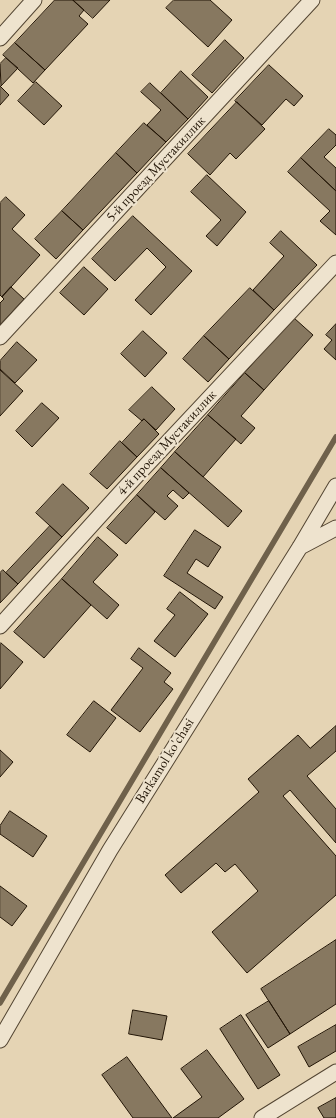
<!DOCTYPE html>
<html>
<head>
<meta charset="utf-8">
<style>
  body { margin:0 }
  canvas { display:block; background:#e5d4b4 }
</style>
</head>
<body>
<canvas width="336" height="1118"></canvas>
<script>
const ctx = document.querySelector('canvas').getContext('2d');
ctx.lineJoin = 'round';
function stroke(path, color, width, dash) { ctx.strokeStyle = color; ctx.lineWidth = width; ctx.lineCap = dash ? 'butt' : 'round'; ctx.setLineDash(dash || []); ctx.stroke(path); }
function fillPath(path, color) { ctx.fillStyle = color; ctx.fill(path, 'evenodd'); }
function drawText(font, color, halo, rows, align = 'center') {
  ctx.font = font + ' "EB Garamond",serif'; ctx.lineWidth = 4; ctx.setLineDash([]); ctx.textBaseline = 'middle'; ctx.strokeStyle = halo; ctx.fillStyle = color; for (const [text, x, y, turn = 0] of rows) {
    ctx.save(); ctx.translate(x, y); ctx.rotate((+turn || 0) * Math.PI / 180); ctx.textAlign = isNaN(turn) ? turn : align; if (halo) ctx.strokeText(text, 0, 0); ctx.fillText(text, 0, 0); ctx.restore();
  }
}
stroke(new Path2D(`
  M 0,1003 L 336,437`), '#6f614b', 5.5);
const building = new Path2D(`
  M 55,0 L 73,0 L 84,10 L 79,16 L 88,24 L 45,70 L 15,43 Z
  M 73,0 L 110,0 L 93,18 Z
  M 174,0 L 210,0 L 232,20 L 208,47 L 166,8 Z
  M 225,40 L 244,58 L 212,93 L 192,75 Z
  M 15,43 L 45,70 L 33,83 L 3,55 Z
  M 6,58 L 18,68 L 1,86 L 0,64 Z
  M 269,65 L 303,96 L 294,106 L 286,99 L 262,125 L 235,101 Z
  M 181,71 L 208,97 L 188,119 L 161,93 Z
  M 36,82 L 62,106 L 44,125 L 18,101 Z
  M 150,83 L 188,119 L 166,142 L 147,125 L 161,110 L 141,92 Z
  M 0,86 L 9,95 L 0,105 Z
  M 237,102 L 265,129 L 236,159 L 230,153 L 210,175 L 188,154 Z
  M 144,123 L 166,142 L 137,173 L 116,153 Z
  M 329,129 L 336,135 L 336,145 L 324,157 L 336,168 L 336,191 L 301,158 Z
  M 116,153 L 137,173 L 83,230 L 62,211 Z
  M 301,158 L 336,191 L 336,235 L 320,221 L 330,211 L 288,172 Z
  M 207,175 L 246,212 L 217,246 L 206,236 L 221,220 L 191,192 Z
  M 6,197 L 25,215 L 12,229 L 40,255 L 2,297 L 0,295 L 0,203 Z
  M 62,211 L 83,230 L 56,259 L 35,239 Z
  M 133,216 L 192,271 L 151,315 L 135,300 L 166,267 L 147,248 L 115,281 L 92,259 Z
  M 281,231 L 317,265 L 274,310 L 253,290 L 284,256 L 270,243 Z
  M 84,267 L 108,289 L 84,315 L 60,293 Z
  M 11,287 L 24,299 L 0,325 L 0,303 L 4,299 L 2,297 Z
  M 250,288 L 274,310 L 229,359 L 204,336 Z
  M 294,318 L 313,335 L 264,390 L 245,373 Z
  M 336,324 L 336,360 L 324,349 L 332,340 L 326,335 Z
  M 143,331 L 167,353 L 145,377 L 121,354 Z
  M 204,336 L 229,359 L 208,382 L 183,359 Z
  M 17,342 L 37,360 L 15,383 L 0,369 L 0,361 Z
  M 0,370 L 23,391 L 0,416 Z
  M 245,373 L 264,390 L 241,416 L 255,428 L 241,444 L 208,415 Z
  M 152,387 L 175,409 L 156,430 L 144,419 L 142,421 L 129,410 Z
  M 42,403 L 59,418 L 32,447 L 16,431 Z
  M 208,415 L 236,439 L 203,477 L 175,452 Z
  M 144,419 L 159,434 L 137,457 L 122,443 Z
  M 120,441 L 137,457 L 107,489 L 90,474 Z
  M 175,452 L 242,511 L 228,527 L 161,468 Z
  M 161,468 L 189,493 L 183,499 L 173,490 L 167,496 L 178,506 L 165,520 L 137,495 Z
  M 63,484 L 89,508 L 62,537 L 36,513 Z
  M 137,495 L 155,512 L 126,544 L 107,528 Z
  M 50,526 L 62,537 L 18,584 L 6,573 Z
  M 195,530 L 221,547 L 208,567 L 196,559 L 187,573 L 223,597 L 215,609 L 164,576 Z
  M 98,537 L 118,555 L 93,582 L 119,605 L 107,619 L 62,579 Z
  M 3,570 L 18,584 L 0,603 L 0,573 Z
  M 62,579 L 91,605 L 44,658 L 14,632 Z
  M 180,592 L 208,614 L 175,657 L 154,641 L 175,615 L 167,609 Z
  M 1,643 L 23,662 L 0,689 L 0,644 Z
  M 139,648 L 171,673 L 164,682 L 173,689 L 140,732 L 111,710 L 143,668 L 131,659 Z
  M 94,701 L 116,718 L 90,752 L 67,735 Z
  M 336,726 L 336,751 L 307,776 L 336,809 L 336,843 L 290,790 L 283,796 L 336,856 L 336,895 L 247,973 L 212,932 L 258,891 L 235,864 L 225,872 L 216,863 L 181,893 L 165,875 L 259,792 L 248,779 L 298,735 L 310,748 Z
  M 0,750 L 13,762 L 0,777 Z
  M 10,811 L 47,836 L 33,857 L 0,834 L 0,826 Z
  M 0,886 L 27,906 L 12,926 L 0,917 Z
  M 336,940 L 336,1004 L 290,1034 L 261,989 Z
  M 269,1001 L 290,1034 L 268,1048 L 246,1015 Z
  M 133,1010 L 167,1016 L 162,1040 L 129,1034 Z
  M 241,1015 L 280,1075 L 258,1089 L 220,1029 Z
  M 336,1025 L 336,1051 L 309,1067 L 298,1047 Z
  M 207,1050 L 244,1099 L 218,1118 L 173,1118 L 202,1097 L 181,1069 Z
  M 127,1057 L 172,1118 L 133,1118 L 102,1075 Z
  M 336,1098 L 336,1118 L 324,1118 L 318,1108 Z`);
fillPath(building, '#877860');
stroke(building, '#221506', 1);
const minor = new Path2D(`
  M 0,38 L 34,0
  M 0,337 L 312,0
  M 300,547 L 336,528
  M 0,626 L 124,489 L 336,263
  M 0,1040 L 110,850 L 300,547 L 336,486
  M 262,1118 L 336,1072`);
stroke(minor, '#534532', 17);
stroke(minor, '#eee3ce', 15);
drawText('14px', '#221506', '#eee3ce', [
  ["5-й проезд Мустакиллик",156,169,-47],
  ["4-й проезд Мустакиллик",167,443,-47],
  ["Barkamol ko'chasi",165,761,-58]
]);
</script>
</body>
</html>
